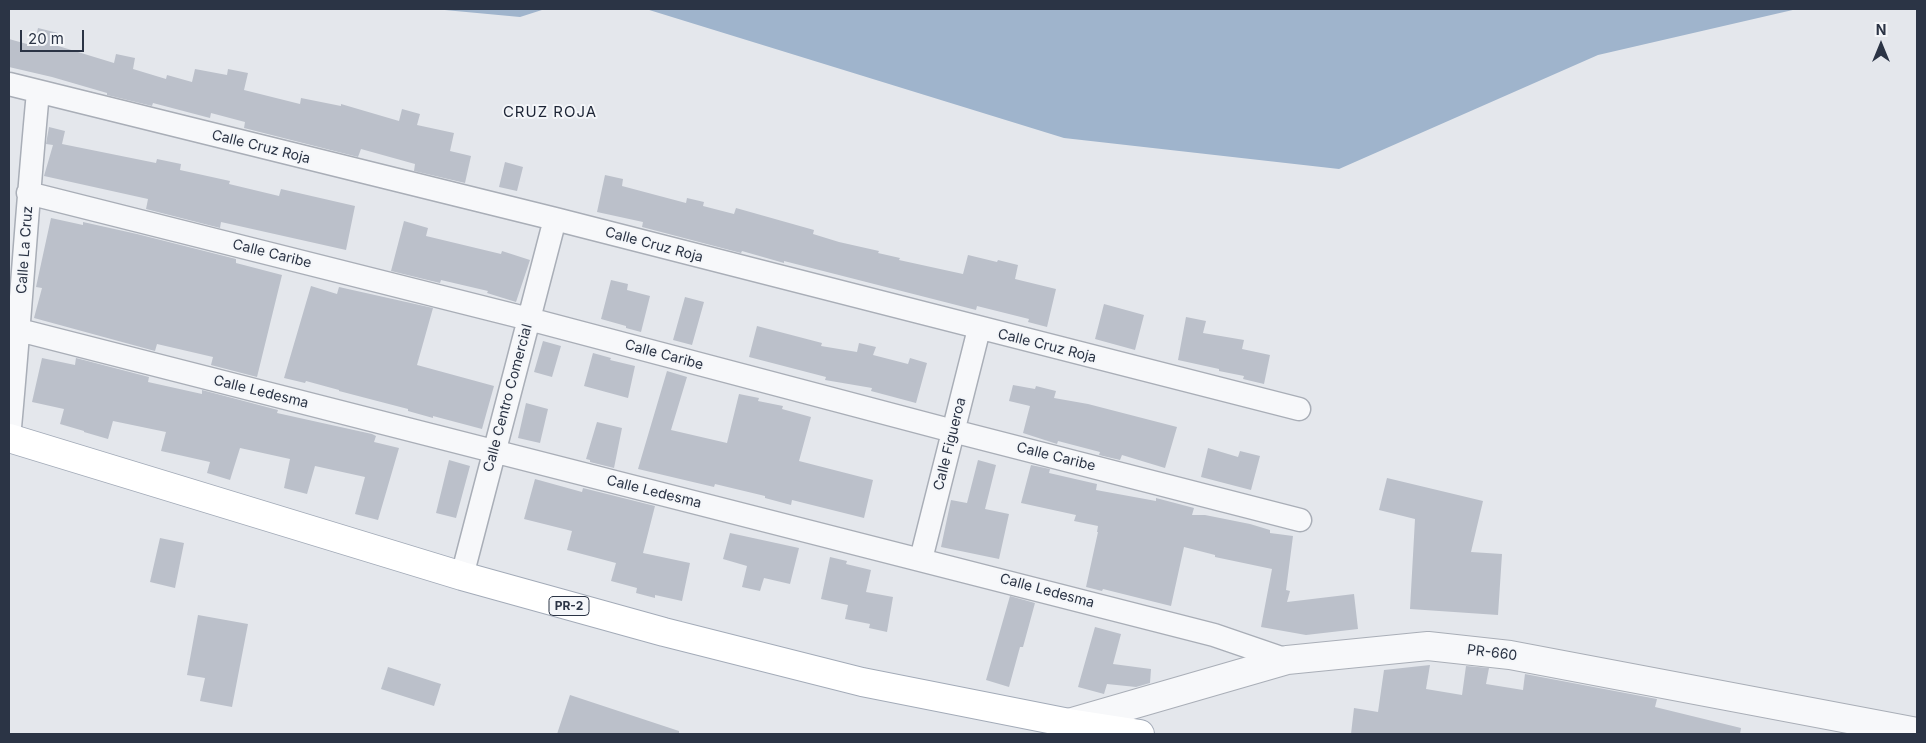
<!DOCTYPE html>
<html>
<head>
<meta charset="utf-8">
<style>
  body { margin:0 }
  #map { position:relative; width:1926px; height:743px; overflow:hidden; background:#e4e7ec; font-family:Inter,sans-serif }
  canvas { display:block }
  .frame { position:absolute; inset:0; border:10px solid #2b3445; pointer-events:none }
  .north { position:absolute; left:1856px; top:20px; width:50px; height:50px; -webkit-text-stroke:4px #f4f6f9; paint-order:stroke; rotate:0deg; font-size:14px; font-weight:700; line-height:20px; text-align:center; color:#2b3445 }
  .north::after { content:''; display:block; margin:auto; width:18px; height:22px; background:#2b3445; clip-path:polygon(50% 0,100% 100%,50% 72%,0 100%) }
  .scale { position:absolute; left:20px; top:30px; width:64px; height:22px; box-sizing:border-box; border:2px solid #2b3445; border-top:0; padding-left:6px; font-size:15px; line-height:18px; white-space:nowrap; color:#2b3445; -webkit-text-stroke:4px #f4f6f9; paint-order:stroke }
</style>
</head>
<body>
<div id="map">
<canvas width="1926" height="743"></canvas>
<div class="frame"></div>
<div class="north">N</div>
<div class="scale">20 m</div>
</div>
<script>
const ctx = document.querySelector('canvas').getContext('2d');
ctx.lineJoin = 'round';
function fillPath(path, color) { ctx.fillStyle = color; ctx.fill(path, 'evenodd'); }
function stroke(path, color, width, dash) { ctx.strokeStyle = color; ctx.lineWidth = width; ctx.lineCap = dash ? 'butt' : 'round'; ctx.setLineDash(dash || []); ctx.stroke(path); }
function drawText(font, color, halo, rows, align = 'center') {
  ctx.font = font + ' Inter,sans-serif'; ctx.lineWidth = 4; ctx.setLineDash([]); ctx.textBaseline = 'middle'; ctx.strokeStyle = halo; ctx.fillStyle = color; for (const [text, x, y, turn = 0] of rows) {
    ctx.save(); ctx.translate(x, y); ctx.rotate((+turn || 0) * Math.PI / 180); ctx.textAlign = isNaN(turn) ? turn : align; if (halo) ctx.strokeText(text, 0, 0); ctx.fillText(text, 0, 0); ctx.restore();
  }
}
fillPath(new Path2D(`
  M 434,9 L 545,9 L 520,17 Z
  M 646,9 L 1797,9 L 1598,55 L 1339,169 L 1064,138 Z`), '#9fb4cc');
fillPath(new Path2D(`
  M 38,28 L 58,33 L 55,45 L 114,63 L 116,54 L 135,58 L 133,69 L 166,79 L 167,75 L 192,82 L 195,69 L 227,75 L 228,69 L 248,73 L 244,90 L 300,104 L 301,98 L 341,106 L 341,104 L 399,121 L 402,109 L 420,114 L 417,125 L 454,133 L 450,151 L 471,156 L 465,183 L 414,171 L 415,164 L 361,149 L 358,157 L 244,128 L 245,122 L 211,113 L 210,118 L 153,103 L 152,106 L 107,95 L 107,93 L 52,77 L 9,67 L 9,39 L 34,46 Z
  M 49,127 L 65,131 L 62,144 L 156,163 L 157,159 L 181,164 L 180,170 L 230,181 L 229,184 L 279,196 L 281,189 L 355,206 L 346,250 L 221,222 L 220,228 L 146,209 L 148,199 L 44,176 L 53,145 L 46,144 Z
  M 505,162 L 523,167 L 517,191 L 499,187 Z
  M 605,175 L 623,179 L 622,186 L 686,203 L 687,198 L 704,202 L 703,206 L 734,214 L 736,208 L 814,230 L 813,234 L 839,242 L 879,251 L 878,253 L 900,258 L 899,260 L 963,274 L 968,255 L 997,262 L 998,260 L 1018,265 L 1015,279 L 1056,289 L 1047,327 L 1028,322 L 1029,319 L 977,306 L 976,310 L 784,261 L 784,263 L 742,251 L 741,253 L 642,227 L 643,222 L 597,212 Z
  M 51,218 L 83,225 L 83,222 L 137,234 L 236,259 L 236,263 L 282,275 L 257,377 L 211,365 L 213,357 L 157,344 L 155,351 L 34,318 L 42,288 L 36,287 Z
  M 404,221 L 428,228 L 426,236 L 501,254 L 502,251 L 530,260 L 516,302 L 487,293 L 488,291 L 441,280 L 440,283 L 391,271 Z
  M 611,280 L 628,284 L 627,290 L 650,296 L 641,332 L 626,328 L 626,326 L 601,319 Z
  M 311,286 L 337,294 L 339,287 L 433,308 L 417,365 L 494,386 L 482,429 L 433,416 L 433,418 L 408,411 L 408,409 L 339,391 L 339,390 L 306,381 L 305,383 L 284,378 Z
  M 685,297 L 704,302 L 692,345 L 673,340 Z
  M 1104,304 L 1144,315 L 1135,350 L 1095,339 Z
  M 1186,317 L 1206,321 L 1203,333 L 1244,340 L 1242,349 L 1270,355 L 1264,384 L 1243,379 L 1244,376 L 1219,371 L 1219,369 L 1178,360 Z
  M 757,326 L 822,343 L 821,346 L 857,352 L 859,343 L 876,347 L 873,355 L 908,364 L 910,358 L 927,363 L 916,403 L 871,391 L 872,388 L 825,380 L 826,377 L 749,357 Z
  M 543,341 L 561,346 L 552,377 L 534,372 Z
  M 593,353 L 611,358 L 610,360 L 635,366 L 628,398 L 584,386 Z
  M 42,358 L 75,365 L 76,358 L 149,377 L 148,382 L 202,394 L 202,390 L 278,410 L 277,413 L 372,434 L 376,436 L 374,442 L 399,448 L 378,520 L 355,514 L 365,477 L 315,466 L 307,494 L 284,488 L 290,459 L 240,448 L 230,480 L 207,473 L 210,462 L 161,451 L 166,432 L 113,421 L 108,439 L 84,432 L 84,431 L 60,424 L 64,409 L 32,402 Z
  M 667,371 L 687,377 L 671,430 L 727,443 L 739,394 L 759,398 L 758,401 L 783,406 L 782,409 L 811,417 L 799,461 L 873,480 L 864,518 L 792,500 L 791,505 L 765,498 L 765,496 L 715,484 L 714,487 L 638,469 Z
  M 1013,385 L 1035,389 L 1036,386 L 1056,391 L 1054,398 L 1088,404 L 1177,427 L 1165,468 L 1122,455 L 1120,460 L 1099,455 L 1100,452 L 1058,441 L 1057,444 L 1023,433 L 1030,406 L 1009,401 Z
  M 526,403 L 548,409 L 540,443 L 518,438 Z
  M 597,422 L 622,428 L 614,468 L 590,462 L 590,460 L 586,459 Z
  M 1208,448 L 1238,457 L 1240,451 L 1260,456 L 1251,490 L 1201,477 Z
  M 449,460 L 470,466 L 456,518 L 436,513 Z
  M 978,460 L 996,465 L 985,509 L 1009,514 L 999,559 L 941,547 L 951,500 L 967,503 Z
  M 1031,465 L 1050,469 L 1049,473 L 1097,484 L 1096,490 L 1156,501 L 1156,498 L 1194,508 L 1192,515 L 1205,515 L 1250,524 L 1270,530 L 1270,533 L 1293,536 L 1286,590 L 1290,591 L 1287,602 L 1354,594 L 1358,629 L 1306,635 L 1261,627 L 1272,569 L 1215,557 L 1215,555 L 1184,547 L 1171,606 L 1103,589 L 1102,591 L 1086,587 L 1098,532 L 1097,532 L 1098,526 L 1074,521 L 1076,515 L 1021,503 Z
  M 1387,478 L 1483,501 L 1471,552 L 1502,554 L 1498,615 L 1410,609 L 1415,519 L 1379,510 Z
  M 535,479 L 582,492 L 583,488 L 655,506 L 643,553 L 690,563 L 682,601 L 655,595 L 655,598 L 636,593 L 637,588 L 611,581 L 616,563 L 567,550 L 572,531 L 524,519 Z
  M 730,533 L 799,548 L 790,584 L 764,578 L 760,591 L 742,587 L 747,566 L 723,559 Z
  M 160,538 L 184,543 L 175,588 L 150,582 Z
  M 830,557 L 847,561 L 846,564 L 871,570 L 866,592 L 893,597 L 887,632 L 869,628 L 870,624 L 845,619 L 848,605 L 821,599 Z
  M 1010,596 L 1035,603 L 1023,647 L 1020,647 L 1009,687 L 986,680 Z
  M 198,615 L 248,624 L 232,707 L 200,701 L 205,678 L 187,675 Z
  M 1095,627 L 1121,634 L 1113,664 L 1151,669 L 1150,683 L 1136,687 L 1107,684 L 1104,694 L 1078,687 Z
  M 1430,665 L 1426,689 L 1462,695 L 1466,666 L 1489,668 L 1486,684 L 1523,690 L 1525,674 L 1657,699 L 1655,707 L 1741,728 L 1740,734 L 1351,734 L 1354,708 L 1378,712 L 1384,670 Z
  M 388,667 L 441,684 L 434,706 L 381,689 Z
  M 570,695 L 679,731 L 679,734 L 557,734 Z`), '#bbc0ca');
const minor = new Path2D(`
  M 9,84 L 555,219 L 1299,409
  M 28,193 L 529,319 L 953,431 L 1300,520
  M 19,330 L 1214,635 L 1287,660
  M 9,438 C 20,323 27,207 38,92
  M 921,559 L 979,329
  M 462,576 L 555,219`);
const tertiary = new Path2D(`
  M 1069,723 L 1287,660 L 1428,646 L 1510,655 L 1917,732`);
const primary = new Path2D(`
  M 9,438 L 462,576 L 664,632 L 862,682 L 1069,723 L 1140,734`);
stroke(minor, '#a9aeb7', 25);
stroke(tertiary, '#a9aeb7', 30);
stroke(primary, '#a3abb8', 30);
stroke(minor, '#f7f8fa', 22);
stroke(tertiary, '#f7f8fa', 28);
stroke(primary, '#fff', 28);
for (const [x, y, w] of [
  [569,606,40]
]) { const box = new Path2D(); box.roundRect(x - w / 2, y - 9.5, w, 19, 4); ctx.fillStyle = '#f4f6f9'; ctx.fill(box); stroke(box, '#2b3445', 1); }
drawText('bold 12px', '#2b3445', null, [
  ["PR-2",569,606]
]);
drawText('14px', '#2b3445', '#f4f6f9', [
  ["Calle Cruz Roja",261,147,14],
  ["Calle Cruz Roja",654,245,15],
  ["Calle La Cruz",25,250,-86],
  ["Calle Caribe",272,254,14],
  ["Calle Cruz Roja",1047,346,14],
  ["Calle Caribe",664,355,15],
  ["Calle Ledesma",261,392,14],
  ["Calle Centro Comercial",508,398,-75],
  ["Calle Figueroa",950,444,-76],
  ["Calle Caribe",1056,457,14],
  ["Calle Ledesma",654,492,14],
  ["Calle Ledesma",1047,591,15],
  ["PR-660",1492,653,7]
]);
ctx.letterSpacing = '1px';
drawText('15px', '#1d2536', '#f4f6f9', [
  ["CRUZ ROJA",550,112]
]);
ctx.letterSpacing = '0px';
</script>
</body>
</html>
